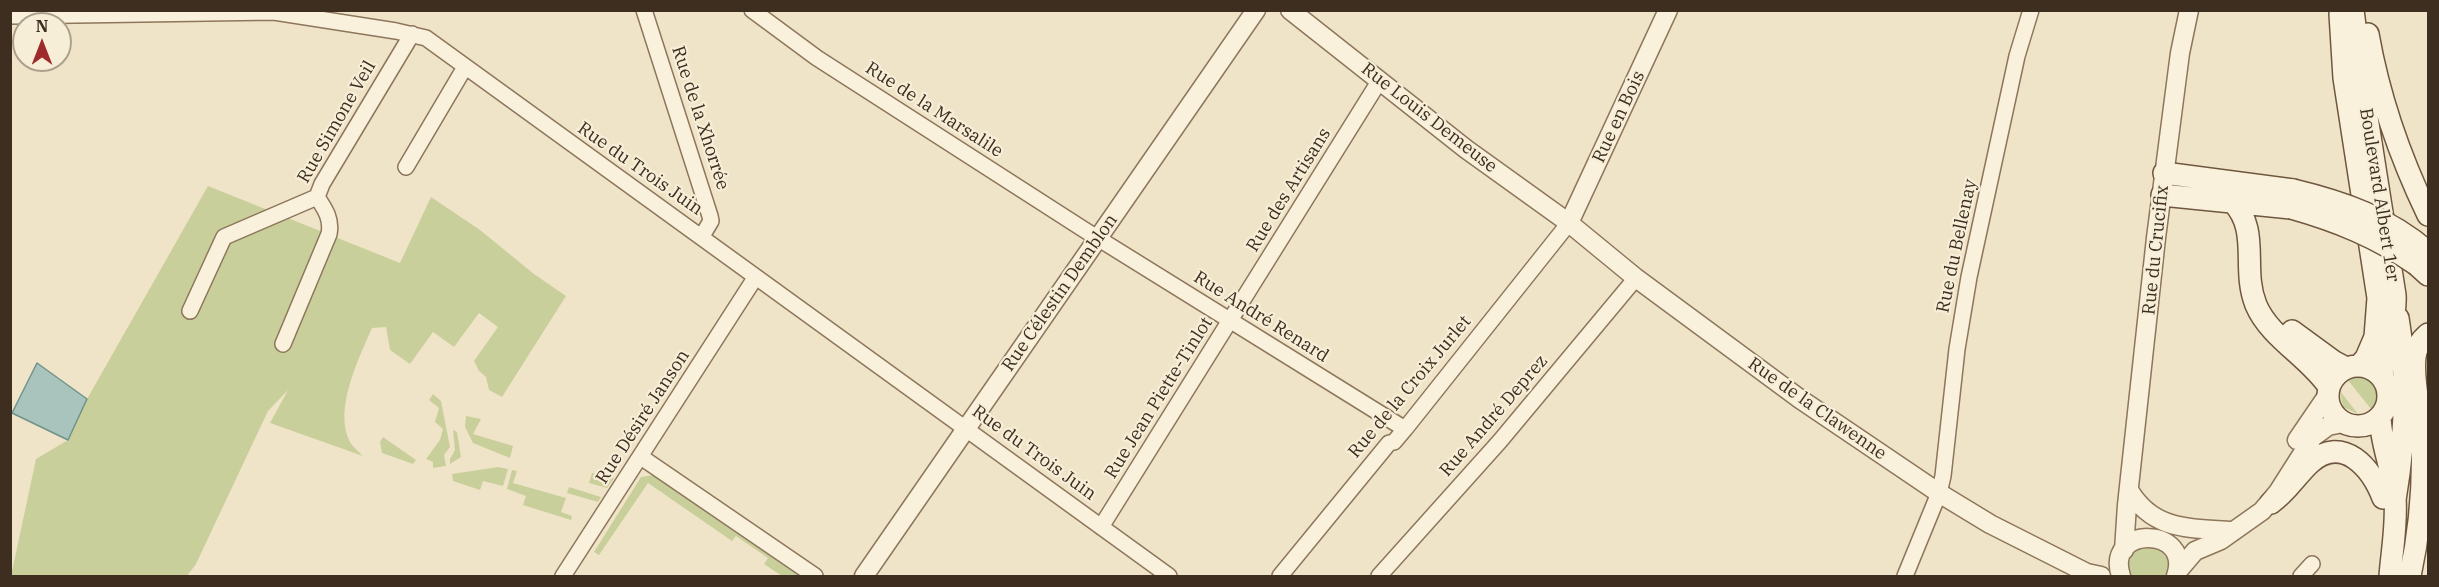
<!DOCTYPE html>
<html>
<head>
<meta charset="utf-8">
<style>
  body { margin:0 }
  #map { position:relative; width:2439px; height:587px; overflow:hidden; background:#f0e4c8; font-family:"IBM Plex Serif",serif }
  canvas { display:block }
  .frame { position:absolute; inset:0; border:12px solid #3d2e20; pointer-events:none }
  .north { position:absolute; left:12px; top:12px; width:60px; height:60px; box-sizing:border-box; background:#f7eed8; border:2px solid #ada18e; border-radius:50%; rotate:0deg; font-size:16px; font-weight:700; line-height:24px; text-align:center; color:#3d2e20 }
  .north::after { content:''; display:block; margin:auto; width:21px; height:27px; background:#9e2a2b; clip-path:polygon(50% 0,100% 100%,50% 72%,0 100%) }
</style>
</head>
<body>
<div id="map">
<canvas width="2439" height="587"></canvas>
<div class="frame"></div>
<div class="north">N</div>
</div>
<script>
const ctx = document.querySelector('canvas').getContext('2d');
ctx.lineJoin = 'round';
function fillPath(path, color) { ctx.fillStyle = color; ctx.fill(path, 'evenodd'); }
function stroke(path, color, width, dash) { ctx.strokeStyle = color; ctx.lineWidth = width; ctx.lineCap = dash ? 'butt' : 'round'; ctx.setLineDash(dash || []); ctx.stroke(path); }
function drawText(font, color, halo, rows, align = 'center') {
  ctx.font = font + ' "IBM Plex Serif",serif'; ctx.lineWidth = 4.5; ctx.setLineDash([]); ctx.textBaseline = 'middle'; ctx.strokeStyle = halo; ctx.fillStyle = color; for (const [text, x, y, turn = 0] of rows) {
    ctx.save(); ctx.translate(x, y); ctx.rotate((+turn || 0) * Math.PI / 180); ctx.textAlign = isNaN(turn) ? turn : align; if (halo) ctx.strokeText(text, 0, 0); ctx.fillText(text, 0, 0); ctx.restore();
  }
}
fillPath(new Path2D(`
  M 208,186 L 400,263 L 431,197 L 480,230 L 534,274 L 566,296 L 502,397 L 489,390 L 486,377 L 479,371 L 474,361 L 498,327 L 479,313 L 454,347 L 433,332 L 410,364 L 390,350 L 386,327 L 372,328 C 359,358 333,410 350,442 C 353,447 359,452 363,456 L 270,423 L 288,390 L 268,411 L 196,564 L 187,576 L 11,576 L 36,459 L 68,440 L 87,399 Z
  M 2358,376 L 2371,380 L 2377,391 L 2375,404 L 2371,409 L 2347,379 Z
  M 2340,391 L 2358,414 L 2343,407 Z
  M 433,394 L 441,401 L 450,447 L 444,455 L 446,466 L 433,468 L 433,462 L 426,459 L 440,440 L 443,429 L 435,422 L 439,408 L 429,400 Z
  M 466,416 L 481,419 L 473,434 L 513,446 L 510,458 L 473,443 L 465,427 Z
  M 453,430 L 457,432 L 461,457 L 450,464 L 450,459 L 455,450 Z
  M 383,437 L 416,460 L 413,464 L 382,453 L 380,442 Z
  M 498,467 L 508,469 L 503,486 L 483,481 L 480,490 L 453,481 L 452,474 Z
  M 512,470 L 517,471 L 513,483 L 566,498 L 561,512 L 572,516 L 571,520 L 523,505 L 526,496 L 507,489 Z
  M 592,473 L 614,478 L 607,488 L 589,483 Z
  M 653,475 L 799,576 L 782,576 L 764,564 L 768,558 L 736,536 L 732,541 L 648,483 L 599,555 L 594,552 L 641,477 Z
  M 569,487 L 601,497 L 598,502 L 567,493 Z
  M 2155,546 L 2169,560 L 2166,576 L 2131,576 C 2124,556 2136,547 2155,546 Z`), '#c9cf9b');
const water = new Path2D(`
  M 37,363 L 87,399 L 68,440 L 12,413 Z`);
fillPath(water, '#a9c4bc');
stroke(water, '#6f938a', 1.5);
const minor = new Path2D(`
  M 644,10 L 710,216 L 711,221 L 702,236
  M 752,10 L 817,58 L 1083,229 L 1405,429
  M 10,16 L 274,12 L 396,31 L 426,38 L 1169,576
  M 406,167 L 465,67
  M 190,311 L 224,237 L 317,197 L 322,184 L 412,34
  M 283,344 L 329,234 C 332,219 325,209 317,197
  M 641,457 L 815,576
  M 1101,527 L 1380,80
  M 563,576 L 755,278
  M 1280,576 L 1389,443 L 1394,442 L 1405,429 L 1569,223
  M 1379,576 L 1500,441 L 1636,278
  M 1905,576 L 1939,493 L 1943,476 L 1957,349 L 1969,277 L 2017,56 L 2031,10
  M 2301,576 L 2312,564`);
const tertiary = new Path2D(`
  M 1290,10 L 1466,149 L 1569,223 L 1636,278 L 1800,399 L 1939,493 L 1990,524 L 2087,573 L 2101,576
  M 1569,223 L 1668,10
  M 2297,440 L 2327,396
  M 2129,490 C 2153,531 2190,528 2232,531
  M 2124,550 L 2127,505 L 2156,238 L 2180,53 L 2189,10
  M 2178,571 L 2195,551 L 2221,540 L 2262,511 L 2278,492 L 2313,437 L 2328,426 L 2343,423
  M 864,576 L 1256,10
  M 2121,576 C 2104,525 2193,526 2176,576`);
const secondary = new Path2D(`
  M 2353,10 L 2366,111 L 2395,295 C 2397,324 2379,350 2383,379
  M 2340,14 L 2344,78 L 2378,298 L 2375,337 L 2366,358 L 2359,366
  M 2368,34 C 2379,97 2400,157 2428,215
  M 2164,173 L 2293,190
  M 2162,195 L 2291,208
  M 2232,201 C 2261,231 2241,268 2256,305 C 2270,338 2309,357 2329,387
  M 2417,265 L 2428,275
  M 2292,331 L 2333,361 L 2346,368
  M2328 396a30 30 0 1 1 60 0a30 30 0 1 1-60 0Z
  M 2380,417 C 2381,445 2393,470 2395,498 C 2397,524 2392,551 2390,576
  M 2395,500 C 2405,441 2408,377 2398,318
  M 2271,503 C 2287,492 2296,476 2310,463 C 2343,433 2372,469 2383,498
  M 2410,576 C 2420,530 2424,483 2422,435 C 2421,410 2412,382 2415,357 C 2416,347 2421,340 2428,334`);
stroke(minor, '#8d765c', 18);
stroke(tertiary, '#8d765c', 21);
stroke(secondary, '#6f573f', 24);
stroke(minor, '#faf1dc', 15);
stroke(tertiary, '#faf1dc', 18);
stroke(secondary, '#faf1dc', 21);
const secondaryBridge = new Path2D(`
  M 2293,190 C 2343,202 2389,218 2428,252
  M 2291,208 C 2337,221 2377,237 2417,265`);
stroke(secondaryBridge, '#6f573f', 24, []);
stroke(secondaryBridge, '#faf1dc', 21);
drawText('18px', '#3d2e20', '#f7eed8', [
  ["Rue de la Marsalile",934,110,33],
  ["Rue en Bois",1619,117,-65],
  ["Rue de la Xhorrée",700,118,72],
  ["Rue Louis Demeuse",1429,118,38],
  ["Rue Simone Veil",337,122,-60],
  ["Rue du Trois Juin",640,169,35],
  ["Rue des Artisans",1289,190,-58],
  ["Boulevard Albert 1er",2379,195,81],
  ["Rue du Bellenay",1957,246,-78],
  ["Rue du Crucifix",2156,250,-84],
  ["Rue Célestin Demblon",1060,293,-55],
  ["Rue André Renard",1261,317,32],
  ["Rue de la Croix Jurlet",1410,387,-50],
  ["Rue Jean Piette-Tinlot",1159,398,-58],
  ["Rue de la Clawenne",1817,409,35],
  ["Rue André Deprez",1494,416,-49],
  ["Rue Désiré Janson",643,417,-57],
  ["Rue du Trois Juin",1034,453,36]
]);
</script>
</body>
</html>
